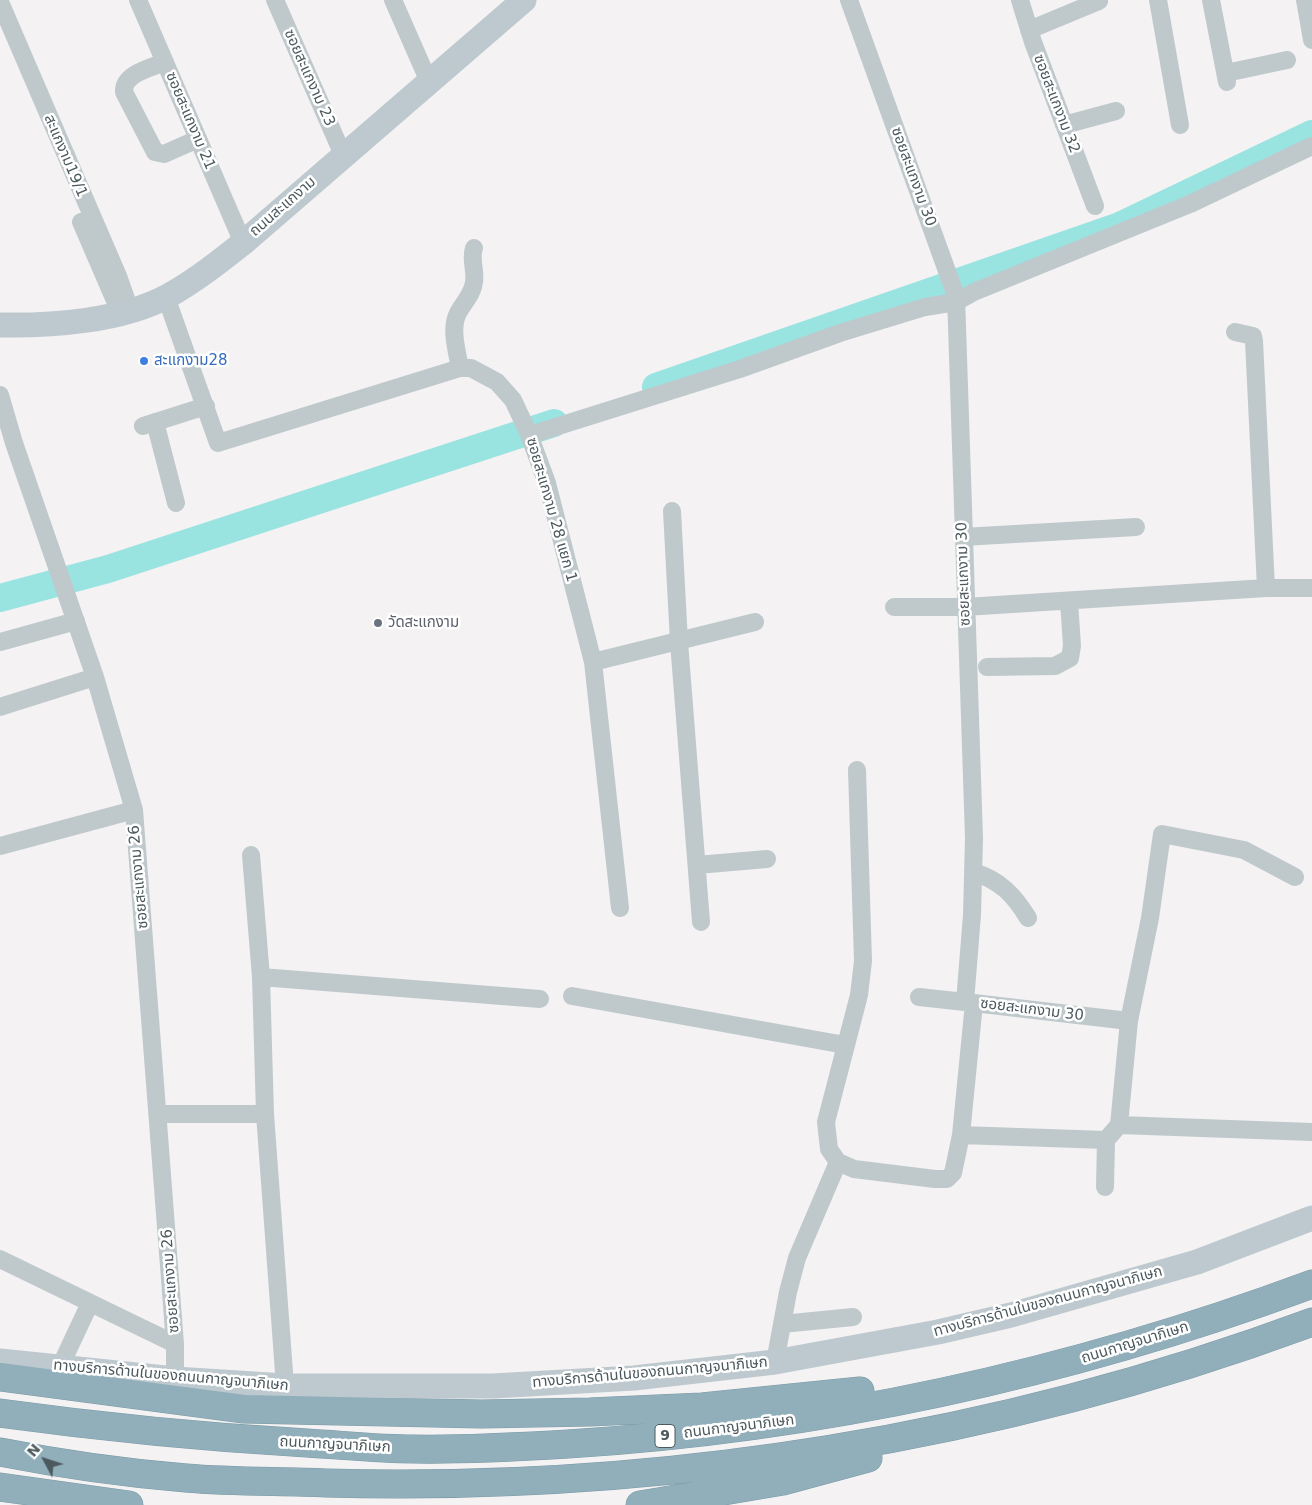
<!DOCTYPE html>
<html>
<head>
<meta charset="utf-8">
<style>
  body { margin:0 }
  #map { position:relative; width:1312px; height:1505px; overflow:hidden; background:#f4f2f3; font-family:"DejaVu Sans",sans-serif }
  canvas { display:block }
  .north { position:absolute; left:20px; top:1435px; width:50px; height:50px; -webkit-text-stroke:4px #fff; paint-order:stroke; rotate:310deg; font-size:14px; font-weight:700; line-height:20px; text-align:center; color:#4c595d }
  .north::after { content:''; display:block; margin:auto; width:18px; height:22px; background:#4c595d; clip-path:polygon(50% 0,100% 100%,50% 72%,0 100%) }
</style>
</head>
<body>
<div id="map">
<canvas width="1312" height="1505"></canvas>
<div class="north">N</div>
</div>
<script>
const ctx = document.querySelector('canvas').getContext('2d');
ctx.lineJoin = 'round';
function stroke(path, color, width, dash) { ctx.strokeStyle = color; ctx.lineWidth = width; ctx.lineCap = dash ? 'butt' : 'round'; ctx.setLineDash(dash || []); ctx.stroke(path); }
function drawText(font, color, halo, rows, align = 'center') {
  ctx.font = font + ' "DejaVu Sans","Noto Sans Thai",sans-serif'; ctx.lineWidth = 5; ctx.setLineDash([]); ctx.textBaseline = 'middle'; ctx.strokeStyle = halo; ctx.fillStyle = color; for (const [text, x, y, turn = 0] of rows) {
    ctx.save(); ctx.translate(x, y); ctx.rotate((+turn || 0) * Math.PI / 180); ctx.textAlign = isNaN(turn) ? turn : align; if (halo) ctx.strokeText(text, 0, 0); ctx.fillText(text, 0, 0); ctx.restore();
  }
}
stroke(new Path2D(`
  M 656,387 L 1120,226 L 1312,134
  M 0,598 L 108,569 L 554,423`), '#99e3e0', 28);
const highway = new Path2D(`
  M 0,1377 L 244,1409 L 481,1414 L 590,1412 L 702,1407 L 860,1391
  M 0,1413 C 102,1427 204,1437 307,1443 C 342,1445 378,1449 414,1449 C 465,1450 517,1447 568,1444 C 823,1428 1072,1373 1312,1284
  M 0,1452 C 61,1464 124,1473 186,1478 C 232,1482 280,1481 326,1483 C 662,1492 997,1439 1312,1322
  M 0,1487 L 129,1505
  M 640,1505 L 783,1481 L 868,1458`);
stroke(highway, '#7b9aa6', 29);
stroke(new Path2D(`
  M 138,0 L 243,243
  M 275,0 L 343,155
  M 393,0 L 429,82
  M 849,0 L 956,296 L 974,838 L 972,915 L 965,1002 L 1129,1021
  M 1020,0 L 1033,42 L 1095,206
  M 1158,0 L 1180,125
  M 1211,0 L 1227,82
  M 1305,0 L 1312,40
  M 0,2 L 118,276 L 130,310
  M 1029,30 L 1099,1
  M 165,62 C 150,68 123,74 124,92 L 155,152 L 164,154 L 198,139
  M 1226,73 L 1287,60
  M 1064,125 L 1116,111
  M 81,222 L 119,310
  M 166,297 L 218,443 L 460,368 L 471,368 L 497,382 L 513,400 L 528,432 L 547,483 L 593,662 L 620,908
  M 1235,332 L 1253,336 L 1254,341 L 1266,588
  M 460,368 C 457,352 450,328 458,313 C 463,303 473,294 474,282 C 476,270 470,260 474,248
  M 0,395 L 14,443 L 95,677 L 134,810 L 175,1344 L 175,1379
  M 155,422 L 176,503
  M 143,426 L 206,406
  M 530,435 L 740,369 L 840,333 L 925,307 L 956,302 L 974,292 L 1190,204 L 1312,146
  M 672,511 L 679,642 L 701,922
  M 963,537 L 1136,527
  M 894,607 L 965,607 L 1266,588 L 1312,588
  M 0,642 L 76,621
  M 593,662 L 755,622
  M 987,667 L 1055,666 L 1070,658 L 1072,646 L 1069,601
  M 0,707 L 95,677
  M 0,846 L 134,810
  M 251,855 L 261,977 L 265,1114 L 285,1386
  M 697,865 L 767,859
  M 973,872 C 1000,880 1014,895 1028,918
  M 1295,877 L 1244,850 L 1162,834 L 1150,918 L 1129,1021 L 1119,1125 L 1312,1132
  M 261,977 L 540,999
  M 572,996 L 845,1045
  M 919,997 L 965,1002
  M 159,1114 L 265,1114
  M 961,1135 L 1106,1140 L 1119,1125
  M 838,1162 L 829,1149 L 826,1122 L 859,995 L 863,961 L 857,770
  M 1105,1187 L 1106,1140
  M 0,1259 L 175,1344
  M 782,1324 L 853,1317
  M 775,1362 L 788,1292 L 797,1258 L 838,1162 L 854,1169 L 935,1179 L 947,1179 L 953,1173 L 961,1135 L 974,1003
  M 60,1367 L 90,1303`), '#bfc9cc', 18);
stroke(new Path2D(`
  M 0,325 C 52,326 122,321 168,296 C 195,281 219,262 243,243 L 524,0
  M 0,1361 L 175,1379 L 285,1386 L 493,1386 L 634,1378 L 775,1362 L 938,1332 L 1011,1315 L 1197,1262 L 1312,1218`), '#bdc9ce', 25);
stroke(highway, '#90afba', 28);
for (const [x, y, r, color] of [
  [144,361,5,"#3f7fe0"],
  [378,623,5,"#6b7280"]
]) { const dot = new Path2D(); dot.arc(x, y, r, 0, 2 * Math.PI); ctx.fillStyle = color; ctx.fill(dot); stroke(dot, '#fff', 2); }
for (const [x, y, w] of [
  [665,1436,20]
]) { const box = new Path2D(); box.roundRect(x - w / 2, y - 11.5, w, 23, 4); ctx.fillStyle = '#fff'; ctx.fill(box); stroke(box, '#4c595d', 1); }
drawText('bold 14px', '#4c595d', null, [
  ["9",665,1436]
]);
drawText('15px', '#4c595d', '#fff', [
  ["ซอยสะแกงาม 23",309,78,66],
  ["ซอยสะแกงาม 32",1056,104,69],
  ["ซอยสะแกงาม 21",190,121,67],
  ["สะแกงาม19/1",65,156,67],
  ["ซอยสะแกงาม 30",913,177,70],
  ["ถนนสะแกงาม",283,207,-41],
  ["ซอยสะแกงาม 28 แยก 1",551,510,74],
  ["ซอยสะแกงาม 30",964,574,-92],
  ["ซอยสะแกงาม 26",139,877,-95],
  ["ซอยสะแกงาม 30",1032,1010,7],
  ["ซอยสะแกงาม 26",171,1281,-94],
  ["ทางบริการด้านในของถนนกาญจนาภิเษก",1048,1302,-15],
  ["ถนนกาญจนาภิเษก",1135,1343,-17],
  ["ทางบริการด้านในของถนนกาญจนาภิเษก",650,1373,-5],
  ["ทางบริการด้านในของถนนกาญจนาภิเษก",171,1376,5],
  ["ถนนกาญจนาภิเษก",739,1427,-7],
  ["ถนนกาญจนาภิเษก",335,1445,3]
]);
drawText('15px', '#366cbe', '#fff', [
  ["สะแกงาม28",154,361]
], 'left');
drawText('15px', '#5b616d', '#fff', [
  ["วัดสะแกงาม",388,623]
], 'left');
</script>
</body>
</html>
